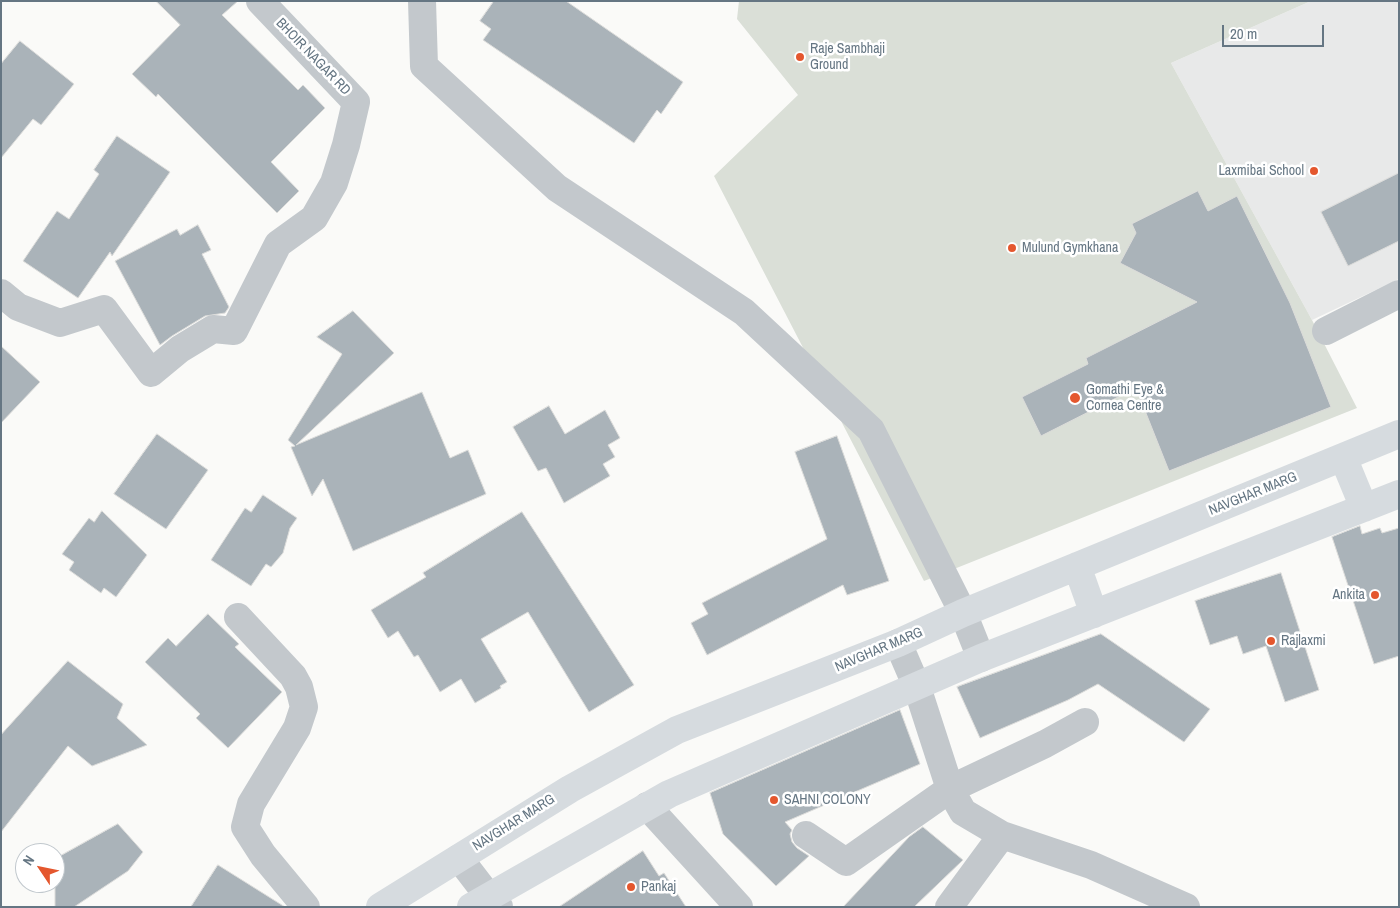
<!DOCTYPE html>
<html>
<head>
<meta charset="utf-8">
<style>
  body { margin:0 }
  #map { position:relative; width:1400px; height:908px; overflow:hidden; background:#fafaf8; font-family:"Archivo Narrow",sans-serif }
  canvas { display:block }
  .frame { position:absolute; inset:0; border:2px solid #657683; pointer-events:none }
  .north { position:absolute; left:15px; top:843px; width:50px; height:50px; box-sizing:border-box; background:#fff; border:1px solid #c1c8cd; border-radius:50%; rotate:304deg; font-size:14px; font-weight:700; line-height:20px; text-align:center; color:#657683 }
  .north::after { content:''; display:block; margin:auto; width:18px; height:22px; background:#e4572e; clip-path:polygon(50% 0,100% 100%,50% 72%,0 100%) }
  .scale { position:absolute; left:1222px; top:25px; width:102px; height:22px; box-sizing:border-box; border:2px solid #657683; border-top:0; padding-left:6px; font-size:15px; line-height:18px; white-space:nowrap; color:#657683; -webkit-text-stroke:4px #fff; paint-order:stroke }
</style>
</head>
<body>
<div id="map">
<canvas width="1400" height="908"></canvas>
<div class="frame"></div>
<div class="north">N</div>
<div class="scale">20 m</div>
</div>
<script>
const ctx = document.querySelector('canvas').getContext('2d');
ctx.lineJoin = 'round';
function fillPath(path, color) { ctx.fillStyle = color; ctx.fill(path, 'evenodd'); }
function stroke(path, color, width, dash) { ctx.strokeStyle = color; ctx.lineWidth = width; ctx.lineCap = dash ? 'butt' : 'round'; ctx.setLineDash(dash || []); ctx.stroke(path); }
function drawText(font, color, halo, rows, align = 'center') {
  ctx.font = font + ' "Archivo Narrow",sans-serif'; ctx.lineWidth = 5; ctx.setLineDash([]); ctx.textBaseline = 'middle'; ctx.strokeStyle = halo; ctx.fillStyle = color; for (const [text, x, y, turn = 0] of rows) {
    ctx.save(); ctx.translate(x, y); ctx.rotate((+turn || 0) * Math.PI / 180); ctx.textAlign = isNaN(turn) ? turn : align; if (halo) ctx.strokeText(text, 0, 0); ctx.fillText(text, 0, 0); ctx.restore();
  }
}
fillPath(new Path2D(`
  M 1311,1 L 1399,1 L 1399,279 L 1312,320 L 1171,63 Z`), '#e8e9e9');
fillPath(new Path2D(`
  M 739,1 L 1311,1 L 1171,63 L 1312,320 L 1357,408 L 924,581 L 714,176 L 798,95 L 737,19 Z`), '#dadfd7');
const building = new Path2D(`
  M 156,1 L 238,1 L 222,15 L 298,90 L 303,85 L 325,108 L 271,162 L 299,191 L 277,213 L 158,94 L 156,97 L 132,74 L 180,25 Z
  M 494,1 L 566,1 L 683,82 L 661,114 L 657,110 L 634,143 L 483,40 L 491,29 L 480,21 Z
  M 20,41 L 74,84 L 41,125 L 33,119 L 1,158 L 1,64 Z
  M 117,136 L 170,172 L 112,256 L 110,252 L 78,298 L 23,261 L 57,211 L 69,219 L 99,174 L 94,170 Z
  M 1399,173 L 1399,241 L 1348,266 L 1321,212 Z
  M 1198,191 L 1208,211 L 1237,196 L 1290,303 L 1331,407 L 1169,471 L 1136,388 L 1041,436 L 1022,397 L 1088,364 L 1086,358 L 1197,302 L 1120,263 L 1136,233 L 1132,224 Z
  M 198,225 L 211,250 L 202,254 L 229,307 L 225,313 L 205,316 L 172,336 L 160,345 L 115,261 L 177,229 L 180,235 Z
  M 353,311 L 394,353 L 296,445 L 422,392 L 450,458 L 468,450 L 486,494 L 353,551 L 323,479 L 312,496 L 291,447 L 295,446 L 288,440 L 342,354 L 317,337 Z
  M 1,346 L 40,382 L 1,423 Z
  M 549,406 L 565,434 L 605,410 L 620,438 L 608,445 L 615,457 L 603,464 L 610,476 L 564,503 L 546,468 L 538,471 L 513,427 Z
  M 157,434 L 208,470 L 166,529 L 114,494 Z
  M 837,436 L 889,581 L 847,595 L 843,585 L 707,655 L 691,623 L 708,614 L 702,603 L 827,539 L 795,452 Z
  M 263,495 L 297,518 L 290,528 L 283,553 L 271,567 L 266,564 L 251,586 L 211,560 L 245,508 L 251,512 Z
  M 102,511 L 147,555 L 116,597 L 104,588 L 101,593 L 69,570 L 74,562 L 62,554 L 89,518 L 94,522 Z
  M 522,512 L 634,685 L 589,712 L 528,612 L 481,639 L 507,682 L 500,686 L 501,688 L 475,703 L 461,679 L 440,692 L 418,655 L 414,657 L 398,631 L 388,638 L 371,610 L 426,577 L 423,573 Z
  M 1360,526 L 1362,534 L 1380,528 L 1382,533 L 1399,528 L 1399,656 L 1374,664 L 1332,537 Z
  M 1281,573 L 1319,690 L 1285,702 L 1266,646 L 1243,654 L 1237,636 L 1210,645 L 1195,601 Z
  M 208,614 L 239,644 L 235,647 L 282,692 L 228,748 L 196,718 L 200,714 L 145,662 L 168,638 L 176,646 Z
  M 1101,634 L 1210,709 L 1184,742 L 1098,684 L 1068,700 L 980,738 L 957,687 Z
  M 68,661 L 123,704 L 117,718 L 147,745 L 92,766 L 68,746 L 1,832 L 1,735 Z
  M 900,710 L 920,764 L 785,822 L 792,830 L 790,834 L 792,842 L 797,848 L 809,856 L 776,886 L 723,834 L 710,793 Z
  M 118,824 L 143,852 L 128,871 L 74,907 L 55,907 L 55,859 Z
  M 923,827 L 963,860 L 914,907 L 843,907 L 909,837 Z
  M 643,851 L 659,876 L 664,873 L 686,907 L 559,907 Z
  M 218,865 L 285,907 L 191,907 Z`);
fillPath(building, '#aab3b9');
stroke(building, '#dcdcda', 1);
stroke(new Path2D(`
  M 422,1 L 424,66 L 557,188 L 744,312 L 871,430 L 963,613 L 981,658
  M 1,293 L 18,307 L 60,323 L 104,309 L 151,373 L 180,349 L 213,329 L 234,331 L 278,244 L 314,218 L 334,183 L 346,145 L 356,102 L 260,1
  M 1326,331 L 1399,294
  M 238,617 L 293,676 L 299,687 L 304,707 L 297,728 L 251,804 L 245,827 L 263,855 L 306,907
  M 898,643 L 917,687 L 950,789 L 963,812 L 1002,835 L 1091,865 L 1186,907
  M 647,806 L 739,907
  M 806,835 L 846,862 L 950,789 L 1045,744 L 1085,722
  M 459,858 L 489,897 L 499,907
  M 949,907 L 1002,835`), '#c3c8cc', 28);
stroke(new Path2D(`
  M 1343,457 L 1364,508
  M 1077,566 L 1094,614
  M 380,907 L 570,789 L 677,730 L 898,643 L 963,613 L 1399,434
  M 471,907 L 669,794 L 981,658 L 1399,494`), '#d6dbdf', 28);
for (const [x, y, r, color] of [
  [800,57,5,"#e4572e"],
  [1314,171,5,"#e4572e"],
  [1012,248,5,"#e4572e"],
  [1075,398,6,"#e4572e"],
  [1375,595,5,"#e4572e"],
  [1271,641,5,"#e4572e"],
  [774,800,5,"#e4572e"],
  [631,887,5,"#e4572e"]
]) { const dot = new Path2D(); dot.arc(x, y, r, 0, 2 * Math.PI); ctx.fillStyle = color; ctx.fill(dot); stroke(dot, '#fff', 2); }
drawText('14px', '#657683', '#fff', [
  ["Raje Sambhaji",810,49],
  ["Ground",810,65],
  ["Laxmibai School",1304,171,"right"],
  ["Mulund Gymkhana",1022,248],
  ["Gomathi Eye &",1086,390],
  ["Cornea Centre",1086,406],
  ["Ankita",1365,595,"right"],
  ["Rajlaxmi",1281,641],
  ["SAHNI COLONY",784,800],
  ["Pankaj",641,887]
], 'left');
drawText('14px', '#657683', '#fff', [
  ["BHOIR NAGAR RD",313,57,46],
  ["NAVGHAR MARG",1253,494,-22],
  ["NAVGHAR MARG",879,650,-23],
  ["NAVGHAR MARG",514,823,-32]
]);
</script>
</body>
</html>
